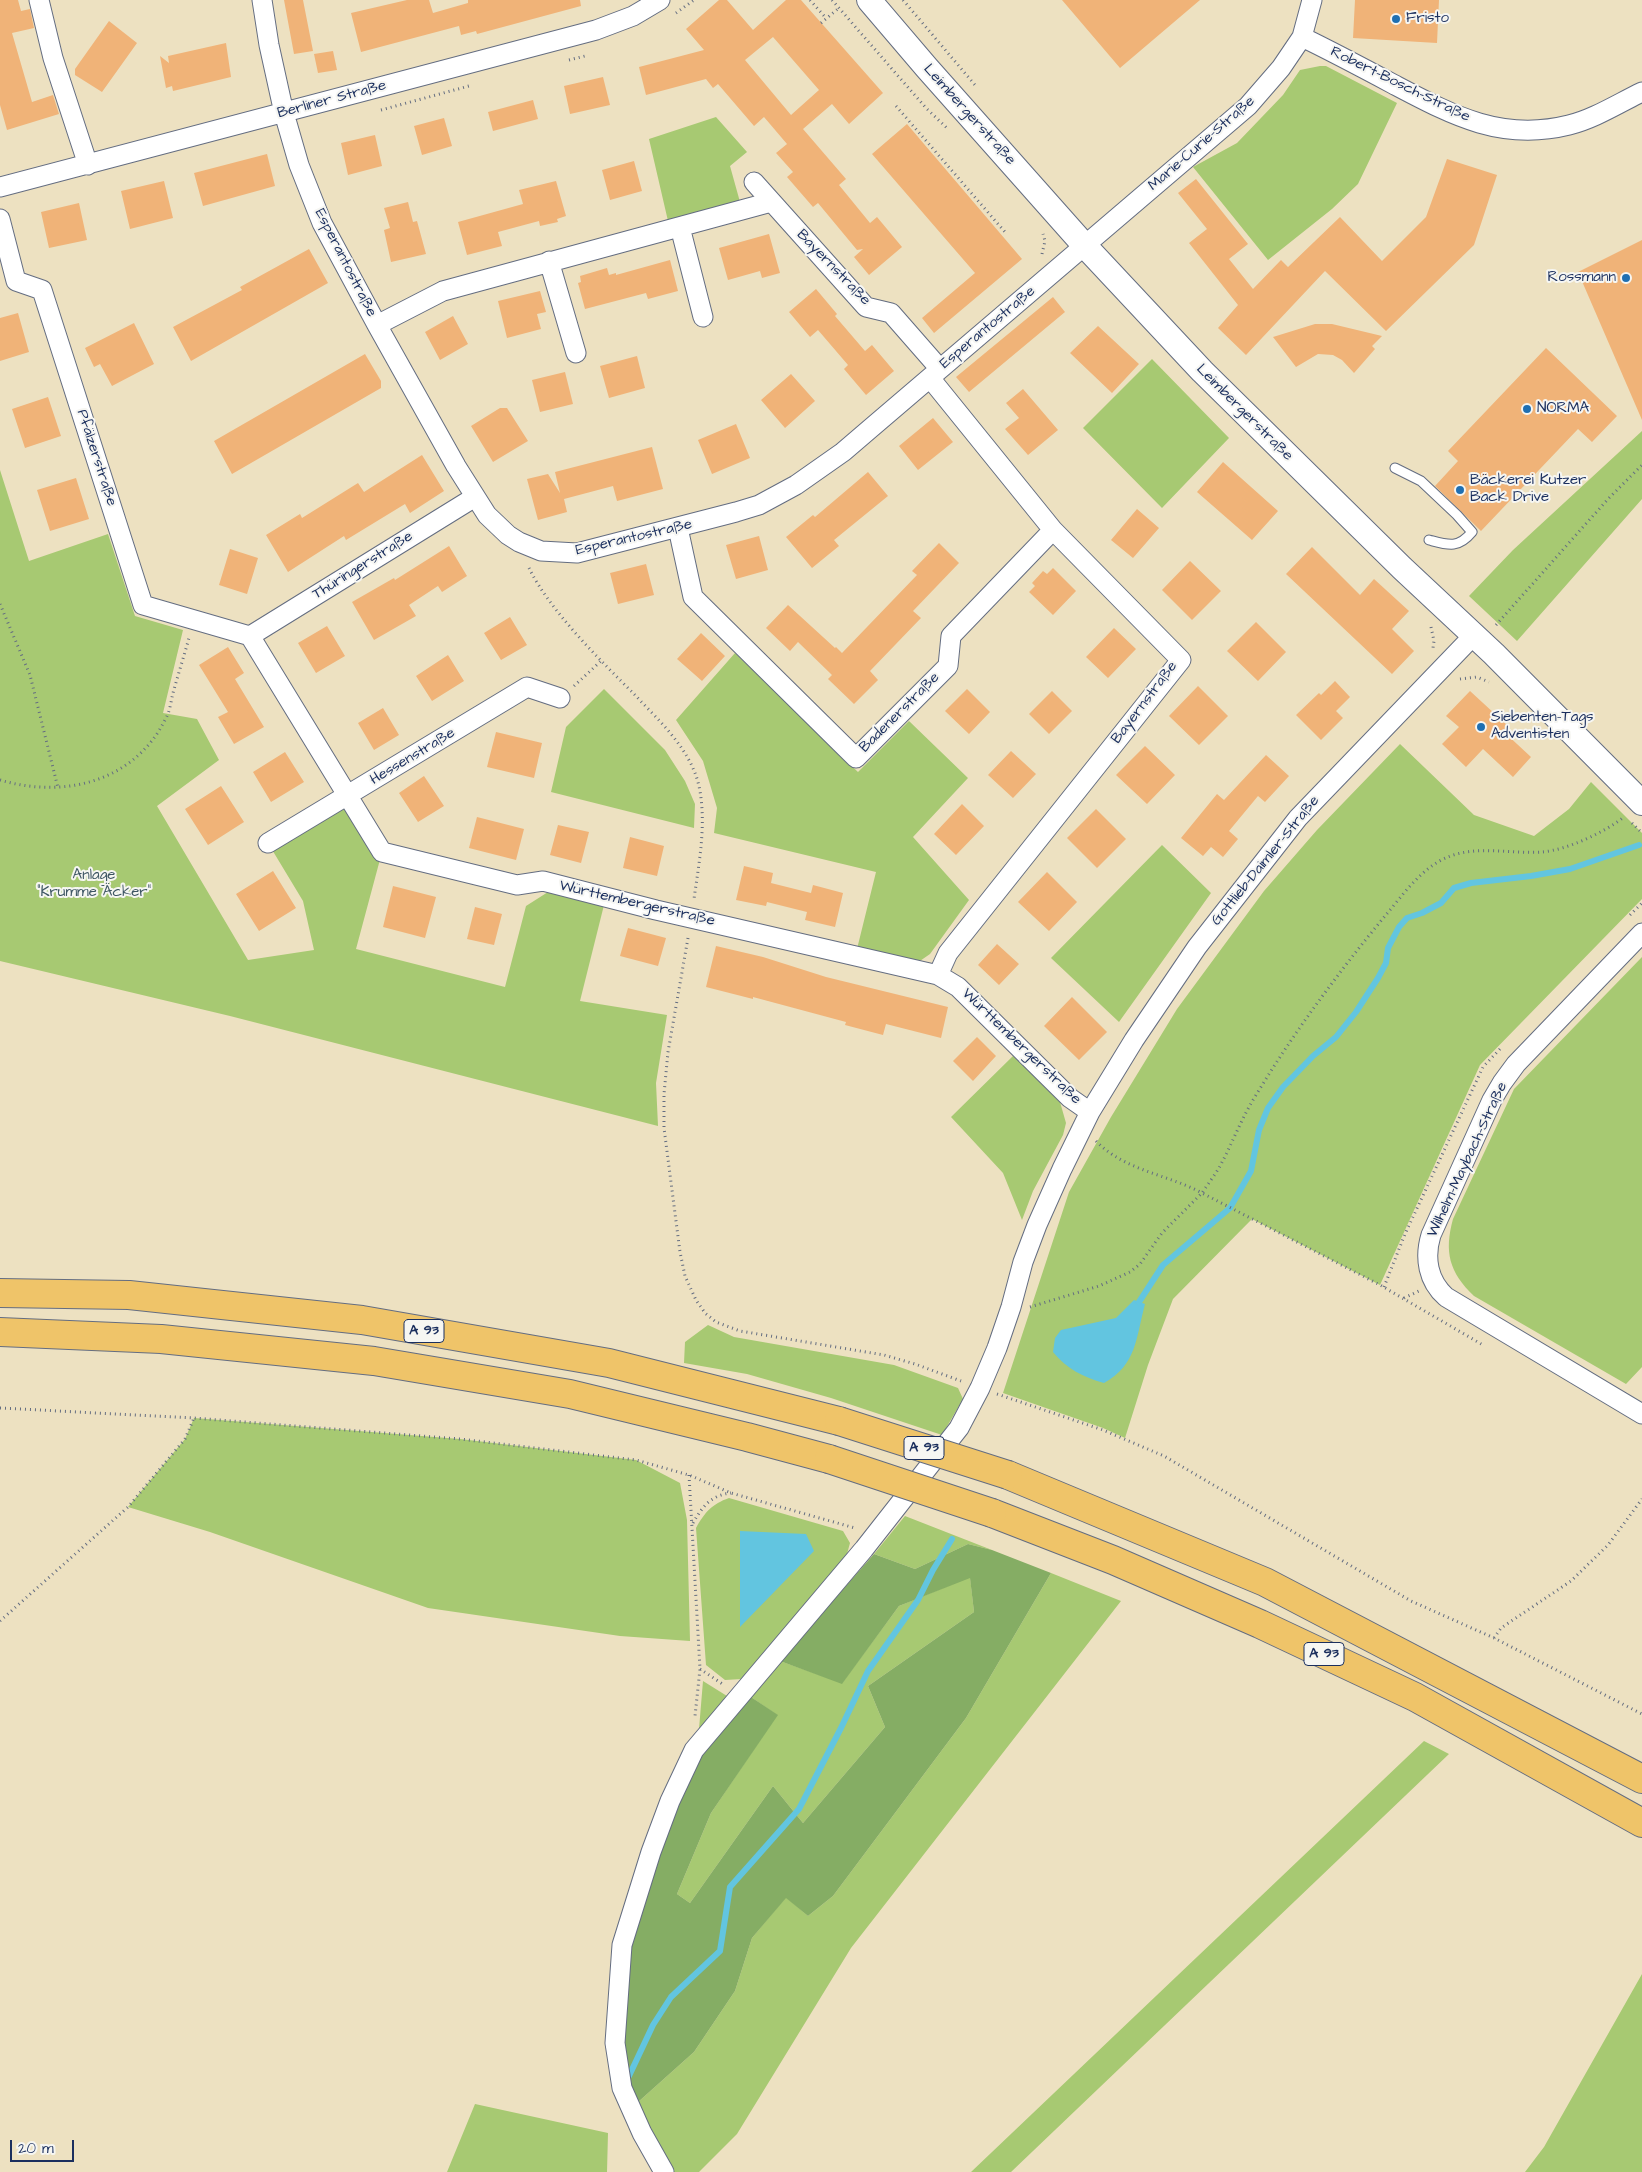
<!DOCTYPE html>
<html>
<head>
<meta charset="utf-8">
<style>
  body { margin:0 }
  #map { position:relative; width:1642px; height:2172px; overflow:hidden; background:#ede1c1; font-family:"Architects Daughter",sans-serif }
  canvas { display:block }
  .scale { position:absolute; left:10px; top:2140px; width:64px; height:22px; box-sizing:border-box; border:2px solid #1b2f5e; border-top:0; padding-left:6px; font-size:15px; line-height:18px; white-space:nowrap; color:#1b2f5e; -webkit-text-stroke:4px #f6f6f2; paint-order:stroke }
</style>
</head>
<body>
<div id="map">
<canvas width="1642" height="2172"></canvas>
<div class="scale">20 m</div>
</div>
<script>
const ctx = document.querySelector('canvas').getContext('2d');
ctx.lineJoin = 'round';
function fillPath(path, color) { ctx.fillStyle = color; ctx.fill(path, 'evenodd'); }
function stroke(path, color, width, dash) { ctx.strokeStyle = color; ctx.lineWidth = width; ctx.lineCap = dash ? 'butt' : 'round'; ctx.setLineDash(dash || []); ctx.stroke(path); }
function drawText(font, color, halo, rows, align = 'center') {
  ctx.font = font + ' "Architects Daughter",sans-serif'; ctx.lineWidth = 4; ctx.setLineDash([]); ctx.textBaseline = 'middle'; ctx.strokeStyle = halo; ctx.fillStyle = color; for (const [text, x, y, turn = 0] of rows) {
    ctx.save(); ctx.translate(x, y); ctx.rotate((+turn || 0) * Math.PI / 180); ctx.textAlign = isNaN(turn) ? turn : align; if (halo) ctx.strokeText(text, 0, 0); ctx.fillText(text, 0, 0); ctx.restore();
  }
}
fillPath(new Path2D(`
  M 1320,66 L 1326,66 L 1397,103 L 1358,184 L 1332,209 L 1268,260 L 1193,167 L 1237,143 L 1283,95 L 1300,70 Z
  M 716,117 L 747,152 L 730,166 L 740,202 L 668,221 L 649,139 Z
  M 1152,359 L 1229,438 L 1162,508 L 1083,428 Z
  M 1642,431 L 1642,499 L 1517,641 L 1469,596 L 1513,550 Z
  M 0,470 L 29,561 L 108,534 L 135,616 L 183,630 L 163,713 L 197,719 L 219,760 L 157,806 L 248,960 L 314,950 L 303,901 L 268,843 L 348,796 L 382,852 L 356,949 L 505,987 L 526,906 L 548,892 L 604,905 L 580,1001 L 667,1015 L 656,1083 L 658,1126 L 230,1016 L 0,961 Z
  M 735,653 L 858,772 L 909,721 L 968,778 L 913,837 L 969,900 L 930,954 L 917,963 L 857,949 L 876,872 L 714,833 L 717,808 L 703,761 L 676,720 Z
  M 604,689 L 665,750 L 685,781 L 695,804 L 694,828 L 551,792 L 566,727 Z
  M 1400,744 L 1474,815 L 1534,836 L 1569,809 L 1591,782 L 1642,833 L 1642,899 L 1480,1065 L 1380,1285 L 1252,1219 L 1173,1299 L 1148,1365 L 1125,1438 L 1103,1428 L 1003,1393 L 1069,1192 L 1111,1117 L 1177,1009 L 1264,891 L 1317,830 Z
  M 1162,845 L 1211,893 L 1119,1022 L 1051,958 Z
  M 1642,957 L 1642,1367 L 1626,1384 L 1474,1296 C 1449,1272 1444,1252 1453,1219 L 1514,1089 Z
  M 1013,1056 L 1058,1095 L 1066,1123 L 1063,1135 L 1033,1191 L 1022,1220 L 1003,1173 L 951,1117 Z
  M 708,1325 L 734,1337 L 894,1365 L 958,1388 L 963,1399 L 942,1435 L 831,1398 L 747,1374 L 684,1363 L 685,1342 Z
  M 194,1418 L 460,1439 L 636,1460 L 680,1483 L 687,1520 L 690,1641 L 620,1636 L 428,1608 L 210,1532 L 128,1507 L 185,1439 Z
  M 729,1498 L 843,1531 L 850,1543 L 847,1554 L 742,1679 L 725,1680 L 706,1665 L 696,1528 C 705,1512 712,1504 729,1498 Z
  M 905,1516 L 992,1550 L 968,1544 L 915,1569 L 874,1554 Z
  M 1051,1573 L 1121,1601 L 851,1948 L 737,2134 L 699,2172 L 674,2172 L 648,2128 L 637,2103 L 694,2052 L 735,1991 L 752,1938 L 786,1897 L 808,1916 L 833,1896 L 966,1718 Z
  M 970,1577 L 974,1612 L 868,1686 L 885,1727 L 803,1823 L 773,1786 L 690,1903 L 677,1894 L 711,1813 L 777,1715 L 751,1697 L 780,1661 L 842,1683 L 899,1606 Z
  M 703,1681 L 727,1696 L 699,1729 Z
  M 1424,1741 L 1449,1754 L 1011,2172 L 971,2172 Z
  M 1642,1974 L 1642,2172 L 1525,2172 L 1544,2147 Z
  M 475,2104 L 608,2133 L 607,2172 L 447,2172 Z`), '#a7c972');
fillPath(new Path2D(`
  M 968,1544 L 992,1550 L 1051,1573 L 966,1718 L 833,1896 L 808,1916 L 786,1898 L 752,1938 L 735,1991 L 694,2052 L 637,2103 L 629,2087 L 623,2042 L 629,1946 L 677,1804 L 701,1755 L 751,1697 L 778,1715 L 711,1813 L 677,1894 L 690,1903 L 773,1786 L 803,1823 L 885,1727 L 868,1686 L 974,1612 L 970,1578 L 899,1606 L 842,1684 L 780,1661 L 874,1554 L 915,1569 Z`), '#85ad64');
fillPath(new Path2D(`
  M 1134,1300 L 1145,1304 C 1136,1337 1137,1365 1104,1383 C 1083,1377 1067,1369 1053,1352 L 1055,1338 L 1061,1330 L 1116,1318 Z
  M 740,1531 L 806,1534 L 814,1551 L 740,1627 Z`), '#62c5e0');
stroke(new Path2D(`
  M 1139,1302 L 1163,1265 L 1230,1208 L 1251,1171 L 1259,1130 L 1268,1108 L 1283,1087 L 1313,1056 L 1336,1037 L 1356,1012 L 1378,978 L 1386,963 L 1388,948 L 1399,927 L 1407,918 L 1422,913 L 1441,903 L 1454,888 L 1471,883 L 1531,876 L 1570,869 L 1639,845
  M 629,2076 L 653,2025 L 671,1997 L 720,1951 L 730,1887 L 799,1809 L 841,1728 L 868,1671 L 918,1600 L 933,1570 L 952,1539`), '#62c5e0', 6);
fillPath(new Path2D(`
  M 0,0 L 18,0 L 21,11 L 30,9 L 34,28 L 12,33 L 32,102 L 53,95 L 59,114 L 7,130 L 0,105 Z
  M 284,0 L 303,0 L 313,51 L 294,54 Z
  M 407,0 L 429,0 L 433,13 L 468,3 L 468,0 L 580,0 L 581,6 L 477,34 L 476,31 L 461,35 L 459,26 L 361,52 L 351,13 Z
  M 719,0 L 727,0 L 753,30 L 786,0 L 801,0 L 883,93 L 849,124 L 832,104 L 803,129 L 846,179 L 839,185 L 870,223 L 877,217 L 902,247 L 869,275 L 854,257 L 863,249 L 857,250 L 818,203 L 813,207 L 787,177 L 793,172 L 776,153 L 787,144 L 764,117 L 754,126 L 718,84 L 713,88 L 706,79 L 646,95 L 639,67 L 704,50 L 686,29 ZM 773,37 L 819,90 L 791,115 L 745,60 Z
  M 1062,0 L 1200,0 L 1120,68 Z
  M 1355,0 L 1439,0 L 1437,43 L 1353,38 Z
  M 109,21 L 137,43 L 102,92 L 75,75 L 75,69 Z
  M 226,43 L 231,77 L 173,91 L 172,86 L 166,88 L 160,56 L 169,63 L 168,56 Z
  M 333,51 L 337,70 L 318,73 L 314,54 Z
  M 603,77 L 610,105 L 570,114 L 564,86 Z
  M 533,100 L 538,119 L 493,131 L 488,112 Z
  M 444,118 L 452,146 L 422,155 L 414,126 Z
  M 907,124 L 1022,259 L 934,333 L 922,318 L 975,273 L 872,154 Z
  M 375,135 L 382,166 L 348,175 L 341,143 Z
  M 267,154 L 275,186 L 203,206 L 194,173 Z
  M 1447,159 L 1497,175 L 1474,245 L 1386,331 L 1325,271 L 1246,355 L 1218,328 L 1238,305 L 1189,243 L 1207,229 L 1178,193 L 1196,179 L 1248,244 L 1229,259 L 1253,289 L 1281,260 L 1288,267 L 1340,217 L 1382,261 L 1426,217 Z
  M 634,161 L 642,191 L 610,200 L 602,170 Z
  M 164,181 L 173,218 L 130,229 L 121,191 Z
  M 556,181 L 566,216 L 557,219 L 558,222 L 540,226 L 539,221 L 498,232 L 502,246 L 467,255 L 458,222 L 523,204 L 519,190 Z
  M 408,202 L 413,222 L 417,221 L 426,254 L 391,262 L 384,230 L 390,228 L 384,208 Z
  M 79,203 L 87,240 L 49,248 L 41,212 Z
  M 769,234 L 780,273 L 762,278 L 760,271 L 728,280 L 719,248 Z
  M 1642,240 L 1642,420 L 1578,272 Z
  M 309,249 L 328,283 L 191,361 L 173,327 L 242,290 L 240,287 Z
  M 670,260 L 678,291 L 648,299 L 646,293 L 585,309 L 578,283 L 581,282 L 580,276 L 607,268 L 609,275 L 616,273 L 616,275 Z
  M 816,289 L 837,314 L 835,316 L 865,351 L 872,345 L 894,371 L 866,395 L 844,369 L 848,365 L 818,330 L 810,337 L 789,312 Z
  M 540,291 L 546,312 L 537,314 L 541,329 L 507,338 L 498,301 Z
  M 1053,297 L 1065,312 L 969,392 L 956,377 Z
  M 18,313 L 29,352 L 0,361 L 0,318 Z
  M 453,316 L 468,344 L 440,360 L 425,332 Z
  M 134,323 L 154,364 L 112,386 L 100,364 L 94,367 L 85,348 Z
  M 1315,324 L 1332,324 L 1382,336 L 1372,346 L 1375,349 L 1354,373 L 1342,360 L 1333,355 L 1318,354 L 1296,367 L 1273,337 Z
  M 1098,326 L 1139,364 L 1112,393 L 1070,353 Z
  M 1546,348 L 1617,416 L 1592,442 L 1578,429 L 1481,531 L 1435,486 L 1458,461 L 1448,451 Z
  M 365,354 L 381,381 L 381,388 L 232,474 L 214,441 Z
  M 637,356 L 645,388 L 609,398 L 600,366 Z
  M 565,372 L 573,404 L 540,412 L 532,380 Z
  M 791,374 L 815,401 L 785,428 L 761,400 Z
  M 1023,389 L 1058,430 L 1028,455 L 1005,429 L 1019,418 L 1006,403 Z
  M 48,397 L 61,436 L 25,448 L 12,409 Z
  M 500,408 L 507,408 L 528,441 L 493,462 L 471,426 Z
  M 933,418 L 953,442 L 918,470 L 899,446 Z
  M 736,424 L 750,458 L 712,474 L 698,440 Z
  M 652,447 L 663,489 L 617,501 L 613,486 L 564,499 L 567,512 L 538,520 L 527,479 L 548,474 L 560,493 L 555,472 Z
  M 422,455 L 444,491 L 410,513 L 405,504 L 346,540 L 344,536 L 288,572 L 266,535 L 300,514 L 302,518 L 358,483 L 364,492 Z
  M 1223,462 L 1278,511 L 1252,540 L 1197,492 Z
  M 868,472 L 888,496 L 834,540 L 839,546 L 812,568 L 786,537 L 813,515 L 815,517 Z
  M 76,478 L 89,519 L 50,531 L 37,490 Z
  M 1137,509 L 1159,528 L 1133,558 L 1111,540 Z
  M 759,536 L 768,570 L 736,579 L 726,545 Z
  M 939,543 L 959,563 L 913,611 L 921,618 L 870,671 L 878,680 L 854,704 L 828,679 L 832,675 L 798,642 L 790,651 L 766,628 L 788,605 L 835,648 L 836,647 L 842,653 L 917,575 L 912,571 Z
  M 449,546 L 467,576 L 442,592 L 438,586 L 409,605 L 416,616 L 374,640 L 352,602 L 394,578 L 395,580 Z
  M 1312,547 L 1360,595 L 1374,579 L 1409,611 L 1392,629 L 1414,651 L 1392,674 L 1286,574 Z
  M 230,549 L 258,558 L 247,594 L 219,585 Z
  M 1190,561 L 1221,591 L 1192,620 L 1162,590 Z
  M 646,564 L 654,595 L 618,604 L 610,573 Z
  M 1053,568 L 1076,591 L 1053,615 L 1029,592 L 1035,586 L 1032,583 L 1043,571 L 1047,574 Z
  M 510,617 L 527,645 L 501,660 L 484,633 Z
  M 1256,622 L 1286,652 L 1258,681 L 1227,651 Z
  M 327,626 L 345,656 L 316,673 L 298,643 Z
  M 1114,628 L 1136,649 L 1108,678 L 1086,657 Z
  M 701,633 L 725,656 L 702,681 L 677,659 Z
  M 228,647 L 244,673 L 235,679 L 264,727 L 234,744 L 218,717 L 228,712 L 199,665 Z
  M 448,655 L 464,681 L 432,701 L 416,676 Z
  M 1335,681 L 1350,697 L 1336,711 L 1343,718 L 1321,740 L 1296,715 L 1319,693 L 1321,695 Z
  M 1198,686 L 1228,716 L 1199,745 L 1169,716 Z
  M 967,689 L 990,712 L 969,734 L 945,711 Z
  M 1052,691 L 1072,711 L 1049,734 L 1029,714 Z
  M 1470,691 L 1508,726 L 1503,731 L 1531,757 L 1513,777 L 1483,749 L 1466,767 L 1442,744 L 1459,727 L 1446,716 Z
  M 383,708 L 399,735 L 374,750 L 358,723 Z
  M 496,732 L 542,743 L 534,778 L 487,767 Z
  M 1145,746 L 1175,775 L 1147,804 L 1116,775 Z
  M 1011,751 L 1036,774 L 1013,798 L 988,775 Z
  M 285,752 L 304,782 L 271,802 L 253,772 Z
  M 1266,755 L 1289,776 L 1265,802 L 1258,796 L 1229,831 L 1238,839 L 1223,857 L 1211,847 L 1203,856 L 1181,838 L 1217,794 L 1224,800 Z
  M 424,776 L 444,806 L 418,822 L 399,793 Z
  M 221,786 L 244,822 L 208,845 L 185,809 Z
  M 962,804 L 984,826 L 956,855 L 934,834 Z
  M 1096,809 L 1126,839 L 1097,868 L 1067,838 Z
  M 477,817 L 524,829 L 516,860 L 469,848 Z
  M 558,825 L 589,832 L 581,863 L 550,855 Z
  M 630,837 L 664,846 L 657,876 L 623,868 Z
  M 744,866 L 773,873 L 771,883 L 811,893 L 813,885 L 843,893 L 835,927 L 805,920 L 807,912 L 767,902 L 766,906 L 736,900 Z
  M 273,871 L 296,908 L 259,931 L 236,894 Z
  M 1047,872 L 1077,902 L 1049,931 L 1018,902 Z
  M 393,886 L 436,897 L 425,938 L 383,927 Z
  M 475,907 L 502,914 L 494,945 L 467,939 Z
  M 628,928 L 666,938 L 658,966 L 620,956 Z
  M 997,944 L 1019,964 L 999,985 L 978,965 Z
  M 716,946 L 763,957 L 826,977 L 948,1007 L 941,1038 L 886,1024 L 883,1035 L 845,1025 L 846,1022 L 753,997 L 753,999 L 706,987 Z
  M 1072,997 L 1107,1032 L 1079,1060 L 1044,1026 Z
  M 977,1037 L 996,1056 L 973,1081 L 953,1061 Z`), '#f0b378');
const service = new Path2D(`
  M 1395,468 L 1421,481 L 1457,515 L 1472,532 C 1458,549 1448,545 1429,540`);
const minor = new Path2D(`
  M 39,0 L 53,58 L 88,165
  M 262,0 L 269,45 L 284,113 L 299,165 L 322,223 L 377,325 L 456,466 L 487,515 L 508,535 L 519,542 L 541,551 L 577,553 L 736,512 L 759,505 L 796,485 L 843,452 L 871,428 L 1248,106 L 1281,68 L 1302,37 L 1312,0
  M 1302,37 C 1333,52 1363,68 1393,84 C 1452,115 1501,142 1569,125 C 1594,119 1619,103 1642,92
  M 754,182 L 866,307 L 891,313 L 940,369
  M 0,187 L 596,30 L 633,16 L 660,0
  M 0,219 L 16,281 L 42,290 L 143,605 L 250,636
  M 680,227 L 703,317
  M 549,261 L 576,353
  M 377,325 L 443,291 L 771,202
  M 930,378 L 1053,530 L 1181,660 L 948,953 L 938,975
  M 678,528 L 693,597 L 856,758 L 948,666 L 951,636 L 1053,530
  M 250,636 L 382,852 L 517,885 L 543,881 L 656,910 L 938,975 L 958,987 L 1070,1098 L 1090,1112
  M 250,636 L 475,497
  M 268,843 L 527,687 L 560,698
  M 1642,933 L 1516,1064 L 1502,1083 L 1492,1100 L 1431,1235 C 1424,1258 1428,1281 1446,1297 L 1642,1414
  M 664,2172 L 642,2133 L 622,2088 L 615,2043 L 622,1945 L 651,1852 L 670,1801 L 694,1750 L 864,1549 L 959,1428 L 980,1388 L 997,1348 L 1011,1307 L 1023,1262 L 1037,1225 L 1062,1169 L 1090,1112 L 1134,1040 L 1197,947 L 1298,818 L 1474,635`);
const tertiary = new Path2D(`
  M 869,0 L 927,68 L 1085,246 L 1202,371 L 1402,568 L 1494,654 L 1642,803`);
const motorway = new Path2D(`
  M 0,1293 L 129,1295 L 362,1320 L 609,1363 L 839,1421
  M 0,1332 L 161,1339 L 374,1361 L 570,1394 L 747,1437 L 829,1459
  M 1008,1475 L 1265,1582 L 1642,1779
  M 992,1513 L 1113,1560 L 1260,1624 L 1415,1697 L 1642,1823`);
stroke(service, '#646d81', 11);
stroke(minor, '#646d81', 21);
stroke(tertiary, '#646d81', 26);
stroke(motorway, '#646d81', 30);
stroke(new Path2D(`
  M 810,0 L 826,18
  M 832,0 L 926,108 L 949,130
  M 903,0 L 975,85
  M 676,13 L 694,0
  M 821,23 L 839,8
  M 569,60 L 585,56
  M 896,106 L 1005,232
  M 381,110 L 469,86
  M 1042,254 L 1045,241 L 1043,234
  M 529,568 C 550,611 600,660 635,695 C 661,723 693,751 700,791 C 706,827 699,863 694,899
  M 0,604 L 30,675 L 58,788
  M 1496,625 L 1608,499 L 1642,465
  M 1431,627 L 1434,641 L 1433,648
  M 1460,679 L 1477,677 L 1489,682
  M 574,686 L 601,661
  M 0,780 C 64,799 135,782 166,718 C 170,711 171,701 173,693 C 178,675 184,656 189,638
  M 1632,823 L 1642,833
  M 1630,915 L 1642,903
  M 688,938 L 668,1052 L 664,1094 L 664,1128 L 680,1252 L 685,1276 L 696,1300 L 705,1313 L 716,1322 L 740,1331 L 884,1355 L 915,1364 L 961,1381
  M 1096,1141 C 1125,1171 1167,1174 1202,1193 C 1208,1184 1214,1176 1219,1168 C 1231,1146 1240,1122 1253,1100 C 1292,1035 1337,974 1385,916 C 1402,896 1422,867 1448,857 C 1477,845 1511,854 1542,852 C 1567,850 1605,832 1624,817
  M 1384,1287 L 1405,1234 L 1483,1067 L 1500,1049
  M 1404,1298 L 1419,1291
  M 1030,1307 L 1099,1286 L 1130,1272 L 1140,1264 L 1162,1233 L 1202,1193 L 1380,1285 L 1483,1345
  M 997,1394 L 1103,1430 L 1164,1456 L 1411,1601 L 1494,1638 L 1642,1714
  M 0,1408 L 194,1418 L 460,1439 L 636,1460 L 689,1475 L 731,1493 L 855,1528
  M 689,1475 L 700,1669 L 695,1716
  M 693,1523 C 702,1507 711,1495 731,1493
  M 0,1621 L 128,1507 L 185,1439 L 194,1418
  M 1494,1638 L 1501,1628 L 1571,1581 L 1608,1545 L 1642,1499
  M 700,1669 L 724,1685`), '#646d81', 3, [1, 4]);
stroke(service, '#fff', 9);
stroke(minor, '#fff', 19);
stroke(tertiary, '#fff', 24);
stroke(motorway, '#efc469', 28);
const motorwayBridge = new Path2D(`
  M 839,1421 L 1008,1475
  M 829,1459 L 992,1513`);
stroke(motorwayBridge, '#646d81', 30, []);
stroke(motorwayBridge, '#efc469', 28);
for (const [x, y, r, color] of [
  [1396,19,5,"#1f6fb2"],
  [1626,278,5,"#1f6fb2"],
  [1527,409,5,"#1f6fb2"],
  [1460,490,5,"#1f6fb2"],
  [1481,727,5,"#1f6fb2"]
]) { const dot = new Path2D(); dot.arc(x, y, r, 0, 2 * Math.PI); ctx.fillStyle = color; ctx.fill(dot); stroke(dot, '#f6f6f2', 2); }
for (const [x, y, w] of [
  [424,1331,40],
  [924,1448,40],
  [1324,1654,40]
]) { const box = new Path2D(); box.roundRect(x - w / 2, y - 11.5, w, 23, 4); ctx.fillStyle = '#f6f6f2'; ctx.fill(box); stroke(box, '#1b2f5e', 1); }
drawText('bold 14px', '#1b2f5e', null, [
  ["A 93",424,1331],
  ["A 93",924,1448],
  ["A 93",1324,1654]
]);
drawText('15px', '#1b2f5e', '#f6f6f2', [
  ["Fristo",1406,19],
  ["Rossmann",1616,278,"right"],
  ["NORMA",1537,409],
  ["Bäckerei Kutzer",1470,481],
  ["Back Drive",1470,498],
  ["Siebenten-Tags",1491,718],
  ["Adventisten",1491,735]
], 'left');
drawText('15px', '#1b2f5e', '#f6f6f2', [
  ["Robert-Bosch-Straße",1400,85,26],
  ["Berliner Straße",332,100,-15],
  ["Leimbergerstraße",969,115,48],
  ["Marie-Curie-Straße",1202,144,-41],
  ["Esperantostraße",345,263,63],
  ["Bayernstraße",833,268,46],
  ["Esperantostraße",988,328,-40],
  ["Leimbergerstraße",1244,413,45],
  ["Pfälzerstraße",96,458,72],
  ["Esperantostraße",634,538,-13],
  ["Thüringerstraße",363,566,-32],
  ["Bayernstraße",1145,703,-53],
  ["Badenerstraße",900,713,-45],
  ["Hessenstraße",413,757,-31],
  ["Gottlieb-Daimler-Straße",1266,861,-51],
  ["Württembergerstraße",637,904,13],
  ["Württembergerstraße",1021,1047,44],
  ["Wilhelm-Maybach-Straße",1468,1160,-65]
]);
drawText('15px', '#3e5663', '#f6f6f2', [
  ["Anlage",94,876],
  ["\"Krumme Äcker\"",94,893]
]);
</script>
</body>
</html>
